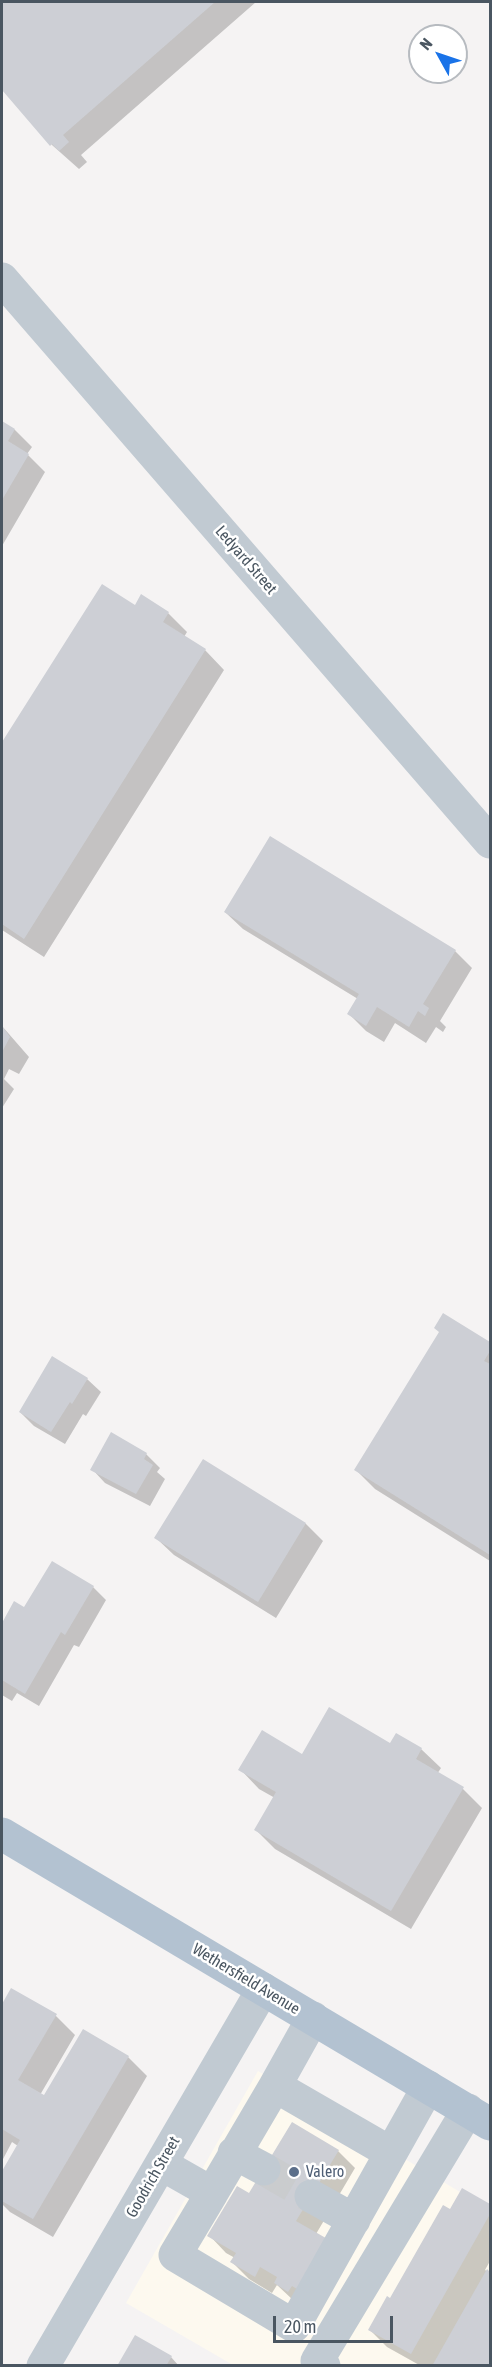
<!DOCTYPE html>
<html>
<head>
<meta charset="utf-8">
<style>
  body { margin:0 }
  #map { position:relative; width:492px; height:2367px; overflow:hidden; background:#f5f3f3; font-family:"Asap Condensed",sans-serif }
  canvas { display:block }
  .frame { position:absolute; inset:0; border:3px solid #4a5661; pointer-events:none }
  .north { position:absolute; left:408px; top:24px; width:60px; height:60px; box-sizing:border-box; background:#fff; border:2px solid #b7bbc0; border-radius:50%; rotate:310deg; font-size:16px; font-weight:700; line-height:24px; text-align:center; color:#4a5661 }
  .north::after { content:''; display:block; margin:auto; width:21px; height:27px; background:#1a73e8; clip-path:polygon(50% 0,100% 100%,50% 72%,0 100%) }
  .scale { position:absolute; left:273px; top:2316px; width:120px; height:27px; box-sizing:border-box; border:3px solid #4a5661; border-top:0; padding-left:8px; font-size:18px; line-height:21px; white-space:nowrap; color:#4a5661; -webkit-text-stroke:4px #fff; paint-order:stroke }
</style>
</head>
<body>
<div id="map">
<canvas width="492" height="2367"></canvas>
<div class="frame"></div>
<div class="north">N</div>
<div class="scale">20 m</div>
</div>
<script>
const ctx = document.querySelector('canvas').getContext('2d');
ctx.lineJoin = 'round';
function fillPath(path, color) { ctx.fillStyle = color; ctx.fill(path, 'evenodd'); }
function stroke(path, color, width, dash) { ctx.strokeStyle = color; ctx.lineWidth = width; ctx.lineCap = dash ? 'butt' : 'round'; ctx.setLineDash(dash || []); ctx.stroke(path); }
function drawText(font, color, halo, rows, align = 'center') {
  ctx.font = font + ' "Asap Condensed",sans-serif'; ctx.lineWidth = 5; ctx.setLineDash([]); ctx.textBaseline = 'middle'; ctx.strokeStyle = halo; ctx.fillStyle = color; for (const [text, x, y, turn = 0] of rows) {
    ctx.save(); ctx.translate(x, y); ctx.rotate((+turn || 0) * Math.PI / 180); ctx.textAlign = isNaN(turn) ? turn : align; if (halo) ctx.strokeText(text, 0, 0); ctx.fillText(text, 0, 0); ctx.restore();
  }
}
fillPath(new Path2D(`
  M 258,2071 L 490,2210 L 490,2365 L 233,2365 L 126,2303 Z`), '#fdf9ef');
fillPath(new Path2D(`
  M 2,2 L 256,2 L 81,155 L 87,162 L 79,169 L 52,145 L 2,88 Z
  M 2,423 L 15,430 L 32,447 L 27,454 L 45,472 L 2,546 Z
  M 102,586 L 135,607 L 168,613 L 187,632 L 184,637 L 205,650 L 224,670 L 44,957 L 2,930 L 2,745 Z
  M 225,912 L 455,951 L 472,968 L 440,1021 L 446,1027 L 443,1032 L 436,1027 L 426,1043 L 395,1023 L 384,1042 L 366,1031 L 349,1014 L 358,999 L 243,929 Z
  M 2,1026 L 29,1057 L 19,1074 L 9,1069 L 4,1079 L 14,1089 L 2,1108 Z
  M 444,1315 L 490,1344 L 490,1561 L 375,1489 L 356,1470 L 440,1333 Z
  M 87,1379 L 101,1392 L 86,1416 L 83,1414 L 65,1444 L 34,1426 L 20,1412 Z
  M 146,1454 L 160,1468 L 157,1472 L 165,1479 L 150,1506 L 105,1483 L 92,1469 Z
  M 204,1461 L 306,1524 L 323,1541 L 276,1618 L 174,1555 L 156,1538 Z
  M 93,1587 L 106,1600 L 79,1647 L 74,1645 L 39,1706 L 17,1693 L 12,1701 L 2,1695 L 2,1626 L 15,1603 L 25,1609 Z
  M 397,1735 L 421,1749 L 441,1768 L 437,1774 L 463,1789 L 482,1808 L 411,1929 L 275,1849 L 256,1830 L 275,1798 L 259,1789 L 240,1769 L 391,1745 Z
  M 12,1990 L 56,2016 L 75,2035 L 40,2095 L 44,2097 L 128,2057 L 147,2076 L 53,2237 L 10,2212 L 2,2204 L 2,2174 L 18,2146 L 12,2142 L 2,2161 L 2,2007 Z
  M 338,2151 L 355,2168 L 316,2234 L 293,2300 L 277,2285 L 272,2293 L 249,2279 L 232,2262 L 235,2258 L 226,2253 L 209,2235 L 250,2196 Z
  M 462,2190 L 490,2206 L 490,2261 L 485,2270 L 490,2273 L 490,2366 L 421,2366 L 387,2347 L 370,2330 L 450,2211 Z
  M 171,2357 L 179,2366 L 119,2366 Z`), '#0003');
fillPath(new Path2D(`
  M 2,2 L 215,2 L 63,135 L 69,142 L 59,151 L 52,144 L 50,146 L 2,90 Z
  M 2,421 L 15,429 L 8,441 L 29,454 L 2,500 Z
  M 102,584 L 135,605 L 141,594 L 169,612 L 163,622 L 206,649 L 24,939 L 2,924 L 2,742 Z
  M 270,836 L 456,950 L 423,1004 L 429,1008 L 425,1016 L 418,1011 L 409,1027 L 377,1007 L 366,1026 L 347,1014 L 359,994 L 224,912 Z
  M 2,1026 L 10,1037 L 2,1052 Z
  M 443,1313 L 490,1342 L 490,1351 L 484,1361 L 490,1364 L 490,1555 L 354,1470 L 439,1332 L 434,1328 Z
  M 52,1356 L 88,1378 L 72,1404 L 70,1402 L 51,1432 L 19,1412 Z
  M 111,1432 L 147,1453 L 144,1459 L 153,1465 L 136,1494 L 90,1470 Z
  M 203,1459 L 306,1523 L 258,1602 L 154,1538 Z
  M 52,1561 L 94,1586 L 65,1635 L 61,1632 L 25,1694 L 2,1680 L 2,1623 L 14,1601 L 24,1607 Z
  M 329,1707 L 390,1743 L 396,1733 L 422,1748 L 416,1759 L 464,1787 L 391,1911 L 254,1830 L 276,1792 L 238,1770 L 262,1730 L 302,1754 Z
  M 11,1988 L 57,2014 L 18,2080 L 44,2095 L 83,2029 L 129,2056 L 33,2219 L 2,2201 L 2,2171 L 20,2140 L 2,2129 L 2,2004 Z
  M 292,2122 L 339,2150 L 296,2221 L 331,2241 L 302,2292 L 292,2286 L 288,2292 L 274,2283 L 277,2277 L 260,2267 L 255,2277 L 230,2262 L 236,2253 L 207,2236 L 237,2186 L 249,2193 Z
  M 462,2188 L 490,2204 L 490,2214 L 411,2354 L 368,2330 L 387,2296 L 390,2298 L 443,2205 L 450,2209 Z
  M 487,2269 L 490,2272 L 490,2366 L 432,2366 Z
  M 135,2335 L 172,2356 L 166,2366 L 117,2366 Z`), '#cdcfd5');
stroke(new Path2D(`
  M 264,2169 L 311,2196`), '#caccce', 33, [33, 16]);
stroke(new Path2D(`
  M 2,279 L 490,842
  M 275,2086 L 313,2018
  M 234,2153 L 264,2169
  M 161,2164 L 212,2193 L 275,2086 L 391,2153 L 428,2087
  M 212,2193 L 175,2255 L 294,2326 L 391,2153
  M 311,2196 L 354,2220
  M 43,2366 L 263,1989
  M 324,2366 L 317,2361 L 468,2110`), '#c1cad2', 33);
stroke(new Path2D(`
  M 2,1834 L 490,2124`), '#b3c2d1', 33);
for (const [x, y, r, color] of [
  [294,2172,6,"#5c6f8a"]
]) { const dot = new Path2D(); dot.arc(x, y, r, 0, 2 * Math.PI); ctx.fillStyle = color; ctx.fill(dot); stroke(dot, '#fff', 2); }
drawText('16px', '#4a5661', '#fff', [
  ["Ledyard Street",246,560,49],
  ["Wethersfield Avenue",246,1979,31],
  ["Goodrich Street",153,2177,-60]
]);
drawText('16px', '#4e5e75', '#fff', [
  ["Valero",306,2172]
], 'left');
</script>
</body>
</html>
